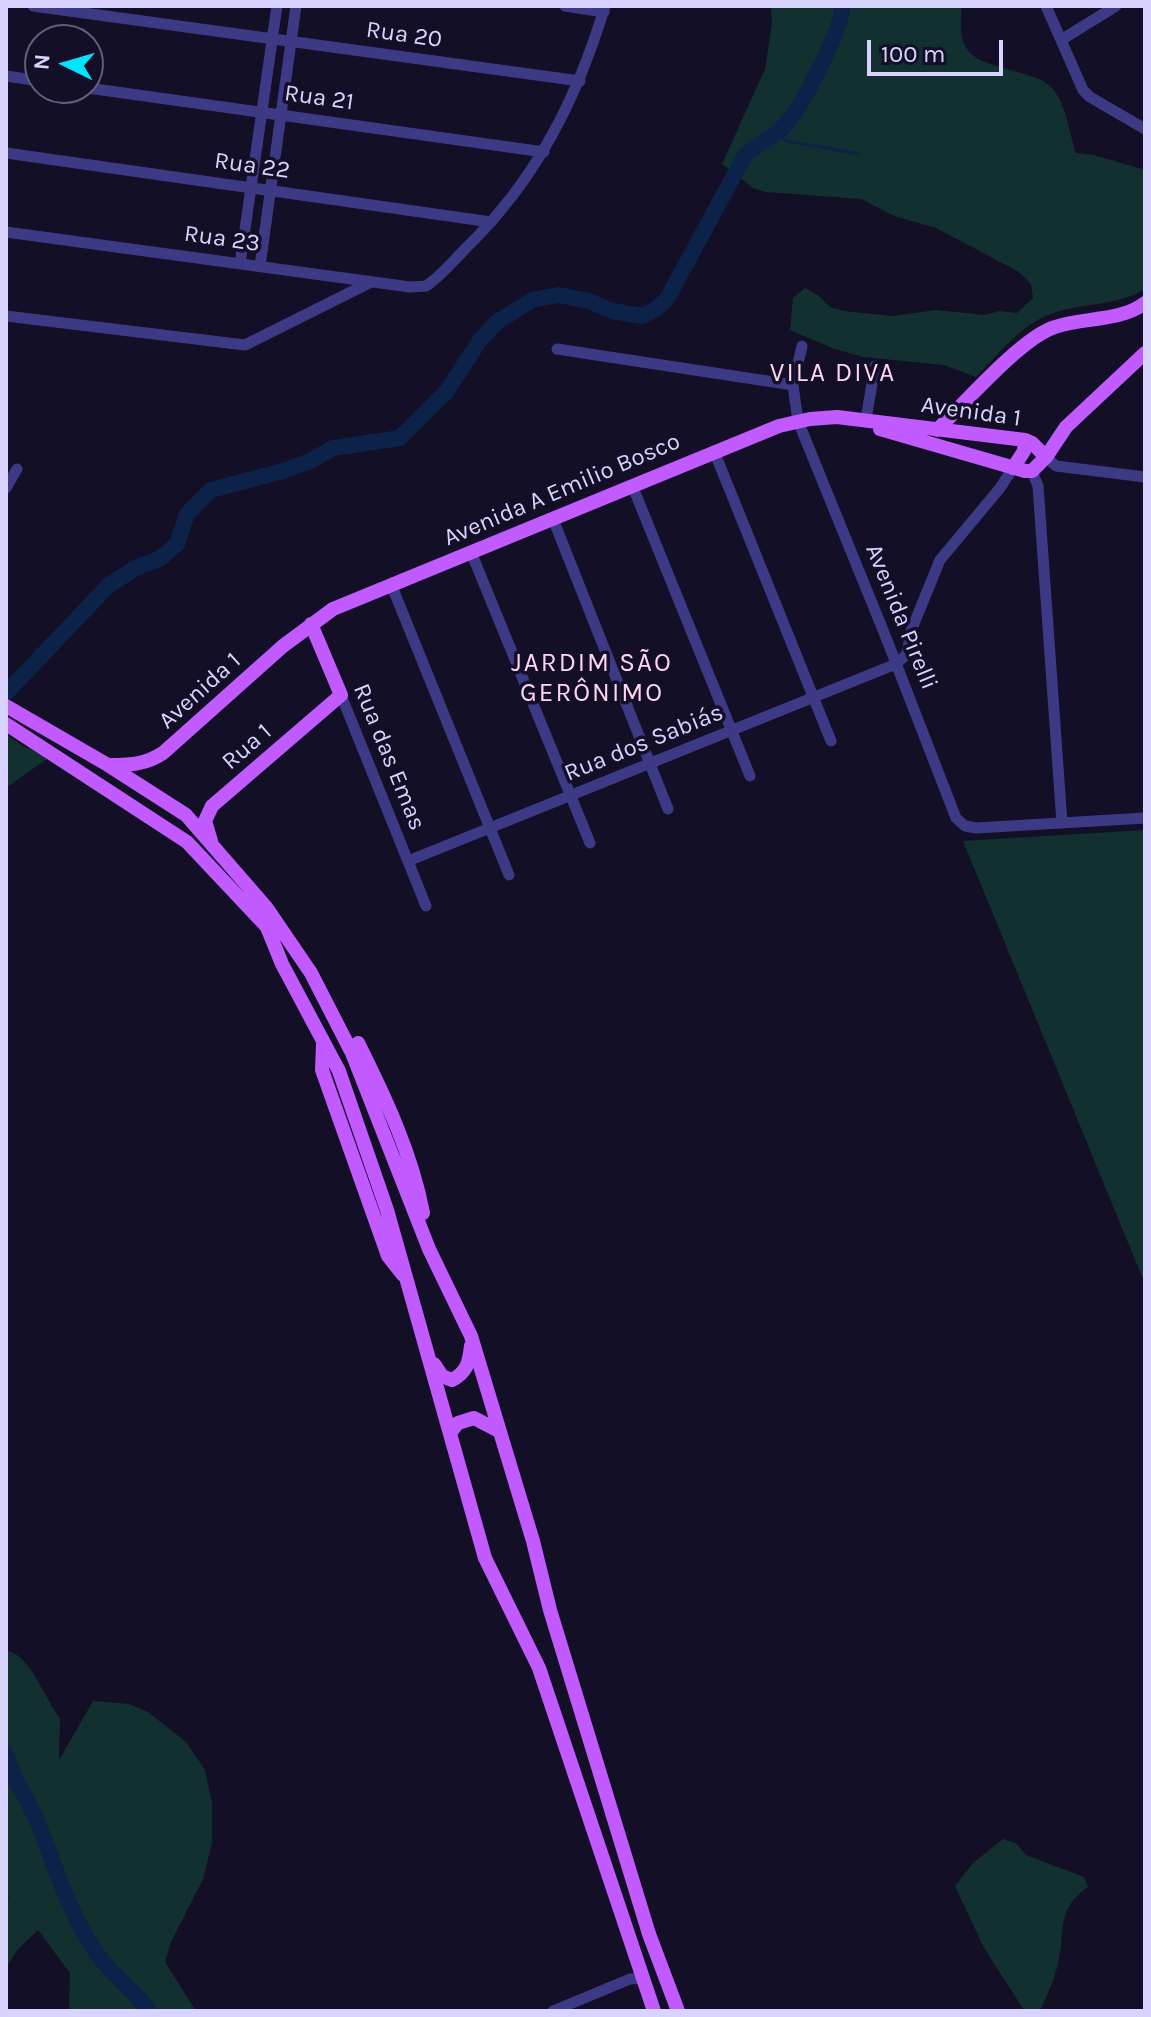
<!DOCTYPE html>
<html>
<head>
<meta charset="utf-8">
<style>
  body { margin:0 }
  #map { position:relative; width:1151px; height:2017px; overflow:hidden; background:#130f26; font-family:Karla,sans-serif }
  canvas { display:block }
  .frame { position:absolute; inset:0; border:8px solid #d9d4ff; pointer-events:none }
  .north { position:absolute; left:24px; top:24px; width:80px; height:80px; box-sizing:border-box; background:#130f26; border:2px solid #625e7d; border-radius:50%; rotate:275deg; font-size:22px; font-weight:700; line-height:32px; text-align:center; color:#d9d4ff }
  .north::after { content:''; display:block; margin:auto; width:28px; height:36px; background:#00e5ff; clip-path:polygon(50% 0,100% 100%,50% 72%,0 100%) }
  .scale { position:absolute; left:867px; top:40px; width:136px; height:36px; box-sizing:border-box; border:4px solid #d9d4ff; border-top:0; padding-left:10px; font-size:24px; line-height:28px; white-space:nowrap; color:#d9d4ff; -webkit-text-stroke:6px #130f26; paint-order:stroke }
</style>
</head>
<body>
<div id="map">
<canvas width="1151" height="2017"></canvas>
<div class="frame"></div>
<div class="north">N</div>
<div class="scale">100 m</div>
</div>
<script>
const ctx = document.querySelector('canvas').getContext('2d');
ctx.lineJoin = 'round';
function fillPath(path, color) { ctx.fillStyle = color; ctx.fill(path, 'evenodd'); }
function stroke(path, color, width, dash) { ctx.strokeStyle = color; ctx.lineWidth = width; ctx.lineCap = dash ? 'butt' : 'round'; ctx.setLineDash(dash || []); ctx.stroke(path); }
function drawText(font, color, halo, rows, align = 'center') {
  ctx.font = font + ' Karla,sans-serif'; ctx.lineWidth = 7; ctx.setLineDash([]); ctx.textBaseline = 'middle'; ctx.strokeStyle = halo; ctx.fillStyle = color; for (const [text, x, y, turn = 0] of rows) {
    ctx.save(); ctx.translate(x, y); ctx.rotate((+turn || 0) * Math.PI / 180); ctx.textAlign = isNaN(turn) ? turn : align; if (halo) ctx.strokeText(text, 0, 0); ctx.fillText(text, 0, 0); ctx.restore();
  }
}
fillPath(new Path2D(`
  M 771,6 L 962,6 C 956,60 975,59 1021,73 C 1033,77 1044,79 1053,89 C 1067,107 1069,132 1076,153 L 1094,155 L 1145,170 L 1145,289 C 1118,305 1089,303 1060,311 C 1024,320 1001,352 976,377 L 944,365 L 863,357 L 832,348 L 790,330 L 793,298 L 805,288 L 818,295 L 830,307 L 844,311 L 892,316 L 936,310 L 985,315 L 999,311 L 1017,313 L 1033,298 L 1031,284 L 1019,272 L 936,228 L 894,216 L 861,199 L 766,192 L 753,188 L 722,164 L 765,69 L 772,24 Z
  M 6,734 L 26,748 L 55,753 L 6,788 Z
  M 1145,830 L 1145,1284 L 963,841 Z
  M 6,1650 C 33,1657 43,1697 60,1718 L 59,1760 L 93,1701 L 129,1704 L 148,1712 L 186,1742 L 205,1770 L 212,1803 L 212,1843 L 203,1879 L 171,1942 L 165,1962 L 196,2011 L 69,2011 L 70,1973 L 38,1930 L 17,1950 L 6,1968 L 6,1899 L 9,1897 L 6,1886 Z
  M 1003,1839 L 1016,1843 L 1026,1855 L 1084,1877 L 1088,1887 C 1055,1910 1066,1931 1058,1964 C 1054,1980 1047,1996 1040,2011 L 1024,2010 L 984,1948 L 955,1886 L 973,1863 Z`), '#12302f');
stroke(new Path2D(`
  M 776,134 L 787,141 L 859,154`), '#0c2248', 3);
stroke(new Path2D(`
  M 6,693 L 108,586 L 135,568 L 161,558 L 177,544 L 187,514 L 211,490 L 283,471 L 310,461 L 333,448 L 400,438 L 447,391 L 480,340 L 497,322 L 532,300 L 559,295 L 589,301 L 612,311 L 643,316 L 656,309 L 667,299 L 744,157 C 755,144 775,138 787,123 C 802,105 844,27 842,6
  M 6,1754 C 11,1776 23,1791 32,1810 C 53,1857 66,1908 95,1951 C 110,1973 133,1989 149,2011`), '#0c2248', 16);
stroke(new Path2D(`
  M 33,6 L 580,81
  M 565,6 L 604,12
  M 1046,6 L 1083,90 L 1090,97 L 1145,129
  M 1061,40 L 1116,6
  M 6,76 L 40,81
  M 88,88 L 544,152
  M 6,153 L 491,222
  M 6,232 L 410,287 L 426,286 C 441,276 453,261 466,248 C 536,180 577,99 605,6
  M 240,264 L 277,6
  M 260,266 L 296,6
  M 6,316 L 245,345 L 371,282
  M 802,346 L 793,385 L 798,421 L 885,635 L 956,818 L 965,826 L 976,828 L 1145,818
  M 557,349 L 793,385
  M 866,419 L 875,366
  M 714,451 L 831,741
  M 1046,457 L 1056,466 L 1145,477
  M 1032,471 L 1038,486 L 1062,823
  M 632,485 L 750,776
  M 6,488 L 17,469
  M 553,519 L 668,809
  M 471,552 L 590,843
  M 391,584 L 509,875
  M 341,695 L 426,906
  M 408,861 L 896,664 L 907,654 L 911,631 L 940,560 L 1000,488 L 1013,468
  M 553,2011 L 630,1979 L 643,1978`), '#3d3a85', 11);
stroke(new Path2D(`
  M 880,429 L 1025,471 L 1032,471 L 1046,457 L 1066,427 L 1145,353
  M 937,430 C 964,404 1022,337 1055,327 C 1084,317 1120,322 1145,303
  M 1013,468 L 1024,451 L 1025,440
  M 6,706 L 108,765 L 186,815 L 266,907 L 311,973 L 352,1053 L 429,1249 L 471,1336 L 533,1541 L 550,1610 L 649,1934 L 678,2011
  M 6,724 L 187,842 L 267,927 L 282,964 L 339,1071 L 387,1210 L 485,1558 L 539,1668 L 654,2011
  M 111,765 C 132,765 146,764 163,753 L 283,646 L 333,609 L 779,426 L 810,419 L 837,417 L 1025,440 L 1032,443 L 1046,457
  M 211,841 L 205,821 L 212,806 L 341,695 L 311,624
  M 358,1043 C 385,1097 412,1154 423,1213
  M 323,1045 L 322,1070 L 388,1256 L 403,1275
  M 434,1364 L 442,1376 L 452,1380 C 467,1372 469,1363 471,1346
  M 450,1433 L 458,1423 L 474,1418 L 499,1431`), '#c25bff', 14);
drawText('24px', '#d9d4ff', '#130f26', [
  ["Rua 20",404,35,8],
  ["Rua 21",319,98,8],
  ["Rua 22",252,166,8],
  ["Rua 23",222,239,8],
  ["Avenida 1",971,412,8],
  ["Avenida A Emilio Bosco",562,490,-23],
  ["Avenida Pirelli",901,617,68],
  ["Avenida 1",200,691,-42],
  ["Rua dos Sabiás",644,743,-22],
  ["Rua 1",247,747,-41],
  ["Rua das Emas",389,757,68]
]);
ctx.letterSpacing = '2px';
drawText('26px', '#ffd6f0', '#130f26', [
  ["VILA DIVA",833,374],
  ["JARDIM SÃO",592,664],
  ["GERÔNIMO",592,694]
]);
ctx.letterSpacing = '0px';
</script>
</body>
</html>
